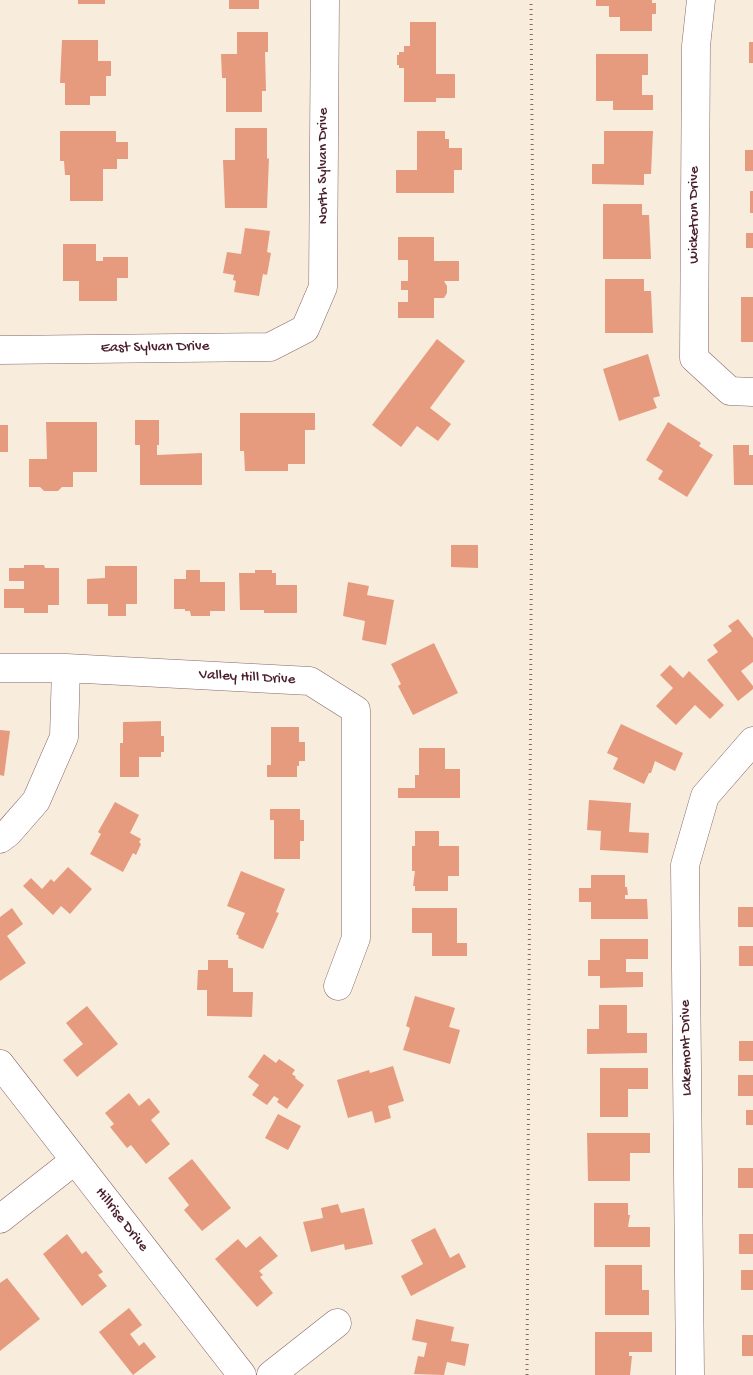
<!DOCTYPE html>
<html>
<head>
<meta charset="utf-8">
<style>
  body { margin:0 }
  canvas { display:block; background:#f8ecdc }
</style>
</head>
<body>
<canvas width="753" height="1375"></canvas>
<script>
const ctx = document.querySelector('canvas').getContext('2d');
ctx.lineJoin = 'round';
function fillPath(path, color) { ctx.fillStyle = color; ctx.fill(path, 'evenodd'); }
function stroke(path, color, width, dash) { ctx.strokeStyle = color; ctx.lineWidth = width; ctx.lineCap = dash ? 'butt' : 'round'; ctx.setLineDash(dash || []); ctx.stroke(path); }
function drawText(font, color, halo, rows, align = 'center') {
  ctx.font = font + ' "Gochi Hand",sans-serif'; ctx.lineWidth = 4; ctx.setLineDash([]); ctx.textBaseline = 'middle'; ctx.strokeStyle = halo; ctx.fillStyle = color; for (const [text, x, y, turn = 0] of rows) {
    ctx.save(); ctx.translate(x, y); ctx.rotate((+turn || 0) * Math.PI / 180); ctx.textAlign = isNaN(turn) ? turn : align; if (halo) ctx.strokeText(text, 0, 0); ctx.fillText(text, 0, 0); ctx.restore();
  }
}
fillPath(new Path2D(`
  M 78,0 L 105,0 L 105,4 L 78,4 Z
  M 229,0 L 259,0 L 259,9 L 229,9 Z
  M 596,0 L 652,0 L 652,3 L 656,3 L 656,14 L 652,14 L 652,31 L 620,31 L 620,17 L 609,17 L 609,6 L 596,6 Z
  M 410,22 L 436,22 L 436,74 L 455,74 L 455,98 L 436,98 L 436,102 L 404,102 L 404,68 L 399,68 L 399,65 L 397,65 L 397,55 L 399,55 L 399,52 L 404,52 L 404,46 L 410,46 Z
  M 237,32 L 268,32 L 268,52 L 265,52 L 266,91 L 262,91 L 262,112 L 226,112 L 226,78 L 222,78 L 221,54 L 237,54 Z
  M 62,40 L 98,40 L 98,61 L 111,61 L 111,76 L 106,76 L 106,96 L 90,96 L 90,105 L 65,105 L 65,83 L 60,83 Z
  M 749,42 L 753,42 L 753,63 L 749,63 Z
  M 596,54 L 648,54 L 648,75 L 642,75 L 642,95 L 653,95 L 653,110 L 613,110 L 613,101 L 596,101 Z
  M 235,128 L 267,128 L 267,159 L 269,158 L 267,208 L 225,208 L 223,160 L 235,160 Z
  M 60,131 L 116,131 L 116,142 L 128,142 L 128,159 L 117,159 L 117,169 L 103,169 L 103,201 L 70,201 L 70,175 L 65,175 L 64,161 L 60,161 Z
  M 417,131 L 445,131 L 445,139 L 449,139 L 449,148 L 462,148 L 462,170 L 454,170 L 454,193 L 396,193 L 396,170 L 417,170 Z
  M 604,131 L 653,131 L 651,174 L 644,174 L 644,185 L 592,184 L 592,164 L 604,164 Z
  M 745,150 L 753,150 L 753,171 L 745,171 Z
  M 750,191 L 753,191 L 753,213 L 750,213 Z
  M 603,204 L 642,204 L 642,215 L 649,215 L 651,259 L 603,259 Z
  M 245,228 L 270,231 L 267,252 L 271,253 L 267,275 L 263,274 L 259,296 L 234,292 L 236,281 L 233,280 L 234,275 L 223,273 L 227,252 L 241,254 Z
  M 746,233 L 753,233 L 753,248 L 746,248 Z
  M 398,237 L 434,237 L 434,261 L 459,261 L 459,281 L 444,281 L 447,286 L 447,293 L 444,298 L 434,298 L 434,318 L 398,318 L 398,302 L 408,302 L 408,290 L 401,290 L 401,281 L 408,281 L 408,260 L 398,260 Z
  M 63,244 L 96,244 L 96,261 L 103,261 L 103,257 L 128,257 L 128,278 L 117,278 L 117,301 L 79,301 L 79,281 L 63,281 Z
  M 605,279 L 644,279 L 644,291 L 651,291 L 653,333 L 605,333 Z
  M 741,297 L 753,297 L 753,342 L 741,342 Z
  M 437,339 L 465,361 L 430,408 L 451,424 L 438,441 L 417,426 L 401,447 L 372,425 Z
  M 648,354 L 660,396 L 653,398 L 657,408 L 619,421 L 603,369 Z
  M 240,413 L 315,413 L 315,430 L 305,430 L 305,464 L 288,464 L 288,471 L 245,471 L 244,451 L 240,451 Z
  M 135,420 L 159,420 L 159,445 L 157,445 L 157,455 L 202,453 L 202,485 L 140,485 L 140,445 L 135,445 Z
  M 46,422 L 97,422 L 97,472 L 73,472 L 73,487 L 62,487 L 58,491 L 44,491 L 40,487 L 29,487 L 29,459 L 47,459 Z
  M 668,422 L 701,443 L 699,446 L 713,455 L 687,497 L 658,479 L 663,471 L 646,460 Z
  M 0,425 L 8,425 L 8,452 L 0,452 Z
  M 733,445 L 749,445 L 749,455 L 753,455 L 753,485 L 734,485 Z
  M 451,545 L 478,545 L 478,568 L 451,567 Z
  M 24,565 L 44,565 L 45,568 L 59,568 L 59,605 L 48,605 L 48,613 L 24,613 L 24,608 L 4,608 L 4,589 L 24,589 L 24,581 L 9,581 L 9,568 L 24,568 Z
  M 105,566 L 137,566 L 137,604 L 126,604 L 126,616 L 108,616 L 108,604 L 87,604 L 87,579 L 105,578 Z
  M 186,570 L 200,570 L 200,582 L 225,582 L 225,611 L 210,611 L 210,616 L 191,616 L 190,611 L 185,611 L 185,609 L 174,609 L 174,579 L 186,579 Z
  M 255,570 L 272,570 L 272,573 L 276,573 L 276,585 L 297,585 L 297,613 L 264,613 L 264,610 L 240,610 L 239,573 L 255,573 Z
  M 348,582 L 369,586 L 367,595 L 394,600 L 386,645 L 362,640 L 365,621 L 343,616 Z
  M 738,619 L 753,638 L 753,662 L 741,671 L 753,686 L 753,689 L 738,701 L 707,660 L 718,652 L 713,645 L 732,631 L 728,626 Z
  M 434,643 L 458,693 L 413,715 L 398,686 L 401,684 L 391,664 Z
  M 670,665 L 683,678 L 689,671 L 724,705 L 710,719 L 695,705 L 676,725 L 656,706 L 673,688 L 660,675 Z
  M 161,721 L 161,736 L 164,736 L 164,752 L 161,752 L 161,757 L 139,757 L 139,777 L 120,777 L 120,743 L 123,743 L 123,722 Z
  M 621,724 L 683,753 L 675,771 L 655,761 L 651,773 L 649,773 L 644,784 L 613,769 L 618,758 L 607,753 Z
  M 271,727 L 299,727 L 299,742 L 305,742 L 305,761 L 299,761 L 299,766 L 297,766 L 297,777 L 267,777 L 267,765 L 271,765 Z
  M 0,730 L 10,731 L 4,776 L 0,775 Z
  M 419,748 L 445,748 L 445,769 L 460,769 L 460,798 L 398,798 L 398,788 L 415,788 L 415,775 L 419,775 Z
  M 589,800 L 631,803 L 629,832 L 649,833 L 648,853 L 600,850 L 601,831 L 587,830 Z
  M 115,802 L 139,815 L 130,833 L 141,839 L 139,842 L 141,844 L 136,855 L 133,853 L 123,872 L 90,854 L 101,834 L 98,832 Z
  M 270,809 L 300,809 L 300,820 L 304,820 L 304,841 L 300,841 L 300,859 L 274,859 L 274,820 L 270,820 Z
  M 415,831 L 439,831 L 439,846 L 459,846 L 459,876 L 448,876 L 448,891 L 415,891 L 415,886 L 413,886 L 415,871 L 412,871 L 412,846 L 415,846 Z
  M 68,867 L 92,889 L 70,914 L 61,906 L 53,915 L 23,886 L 31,878 L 42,889 L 51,879 L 54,882 Z
  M 241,871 L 285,889 L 276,912 L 279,913 L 263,949 L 238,938 L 239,936 L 236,934 L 245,913 L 227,906 Z
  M 591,875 L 625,875 L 625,887 L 627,887 L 628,895 L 625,895 L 625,899 L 647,899 L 648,919 L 591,919 L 591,902 L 579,902 L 579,888 L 591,888 Z
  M 738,907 L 753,907 L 753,927 L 738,927 Z
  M 12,908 L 23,924 L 7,936 L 26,963 L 0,981 L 0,917 Z
  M 412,908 L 457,908 L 457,943 L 467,943 L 467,956 L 432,956 L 432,933 L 412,933 Z
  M 600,939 L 648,939 L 648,959 L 626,959 L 626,972 L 643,972 L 643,987 L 600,988 L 600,976 L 588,976 L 588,960 L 600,960 Z
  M 739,946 L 753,946 L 753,966 L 739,966 Z
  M 208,960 L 228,960 L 228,968 L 233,968 L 233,992 L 253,992 L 252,1017 L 207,1016 L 207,990 L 197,990 L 198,970 L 208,970 Z
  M 415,996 L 455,1008 L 449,1027 L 460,1030 L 450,1064 L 403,1050 L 410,1028 L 406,1026 Z
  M 599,1005 L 627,1005 L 627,1033 L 647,1033 L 647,1053 L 587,1054 L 587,1029 L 599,1029 Z
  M 87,1006 L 118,1044 L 77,1077 L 63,1060 L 83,1044 L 66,1023 Z
  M 739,1041 L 753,1041 L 753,1061 L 739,1061 Z
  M 264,1054 L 276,1063 L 279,1059 L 295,1070 L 292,1074 L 296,1077 L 295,1078 L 304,1085 L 287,1109 L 277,1102 L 279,1099 L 274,1096 L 267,1105 L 252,1095 L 259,1085 L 248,1077 Z
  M 393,1066 L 404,1101 L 388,1106 L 391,1118 L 375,1123 L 372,1111 L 348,1118 L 337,1080 L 369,1070 L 370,1073 Z
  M 600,1068 L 648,1068 L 648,1089 L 628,1089 L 628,1117 L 600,1117 Z
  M 738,1075 L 753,1075 L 753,1096 L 738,1096 Z
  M 129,1093 L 139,1106 L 149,1098 L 160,1112 L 151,1120 L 170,1144 L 146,1164 L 131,1145 L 127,1148 L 110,1127 L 114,1124 L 105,1113 Z
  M 746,1110 L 753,1110 L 753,1125 L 746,1125 Z
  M 278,1114 L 301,1126 L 288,1150 L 265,1138 Z
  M 587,1133 L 650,1133 L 650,1153 L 630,1153 L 630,1181 L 588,1181 Z
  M 192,1159 L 231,1208 L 202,1231 L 184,1210 L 189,1205 L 168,1178 Z
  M 738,1168 L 753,1168 L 753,1188 L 738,1188 Z
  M 594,1203 L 628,1203 L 628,1215 L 630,1215 L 628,1227 L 650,1227 L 650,1247 L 594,1247 Z
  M 338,1204 L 341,1213 L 364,1208 L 373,1244 L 345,1250 L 344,1244 L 311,1252 L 303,1222 L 323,1218 L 321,1208 Z
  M 435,1228 L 450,1258 L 459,1253 L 466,1267 L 411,1296 L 401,1276 L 423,1264 L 411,1240 Z
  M 67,1234 L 82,1254 L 86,1251 L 103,1272 L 98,1275 L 107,1286 L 82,1306 L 43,1254 Z
  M 739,1234 L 753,1234 L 753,1254 L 739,1254 Z
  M 260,1236 L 278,1256 L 259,1271 L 263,1275 L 260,1277 L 273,1293 L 257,1307 L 215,1259 L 238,1239 L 246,1248 Z
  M 605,1265 L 642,1265 L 642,1290 L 649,1290 L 649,1315 L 605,1315 Z
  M 741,1270 L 753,1270 L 753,1290 L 741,1290 Z
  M 7,1278 L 40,1319 L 0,1351 L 0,1283 Z
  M 129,1308 L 142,1325 L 130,1334 L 139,1346 L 144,1342 L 156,1357 L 133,1375 L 99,1332 Z
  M 416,1319 L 454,1327 L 451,1341 L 469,1344 L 465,1366 L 447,1362 L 444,1375 L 414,1374 L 418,1356 L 424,1357 L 427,1343 L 412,1340 Z
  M 595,1332 L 652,1332 L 652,1352 L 629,1352 L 629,1356 L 632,1356 L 630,1375 L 595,1375 Z
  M 742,1335 L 753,1335 L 753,1356 L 742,1356 Z`), '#e69b7f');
const minor = new Path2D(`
  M 701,0 L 696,46 L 694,358 L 730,391 L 753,392
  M 0,350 L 270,347 L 305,329 L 323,287 L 325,0
  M 0,668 L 66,668 L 310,681 L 356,710 L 356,938 L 338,986
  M 0,839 L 8,833 L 36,801 L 64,737 L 66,668
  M 0,1064 L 242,1375
  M 0,1219 L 74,1161
  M 271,1375 L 337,1323
  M 690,1375 L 685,865 L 705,796 L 753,741`);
stroke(minor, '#876769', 29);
stroke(new Path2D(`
  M 527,1375 L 533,252 L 531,0`), '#876769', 3, [1, 4]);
stroke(minor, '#fff', 28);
drawText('15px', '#4a1f2b', '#fff', [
  ["North Sylvan Drive",324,166,-90],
  ["Wicketrun Drive",695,215,-90],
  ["East Sylvan Drive",155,348,-1],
  ["Valley Hill Drive",247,678,3],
  ["Lakemont Drive",687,1048,-91],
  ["Hillrise Drive",121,1220,52]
]);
</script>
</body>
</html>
